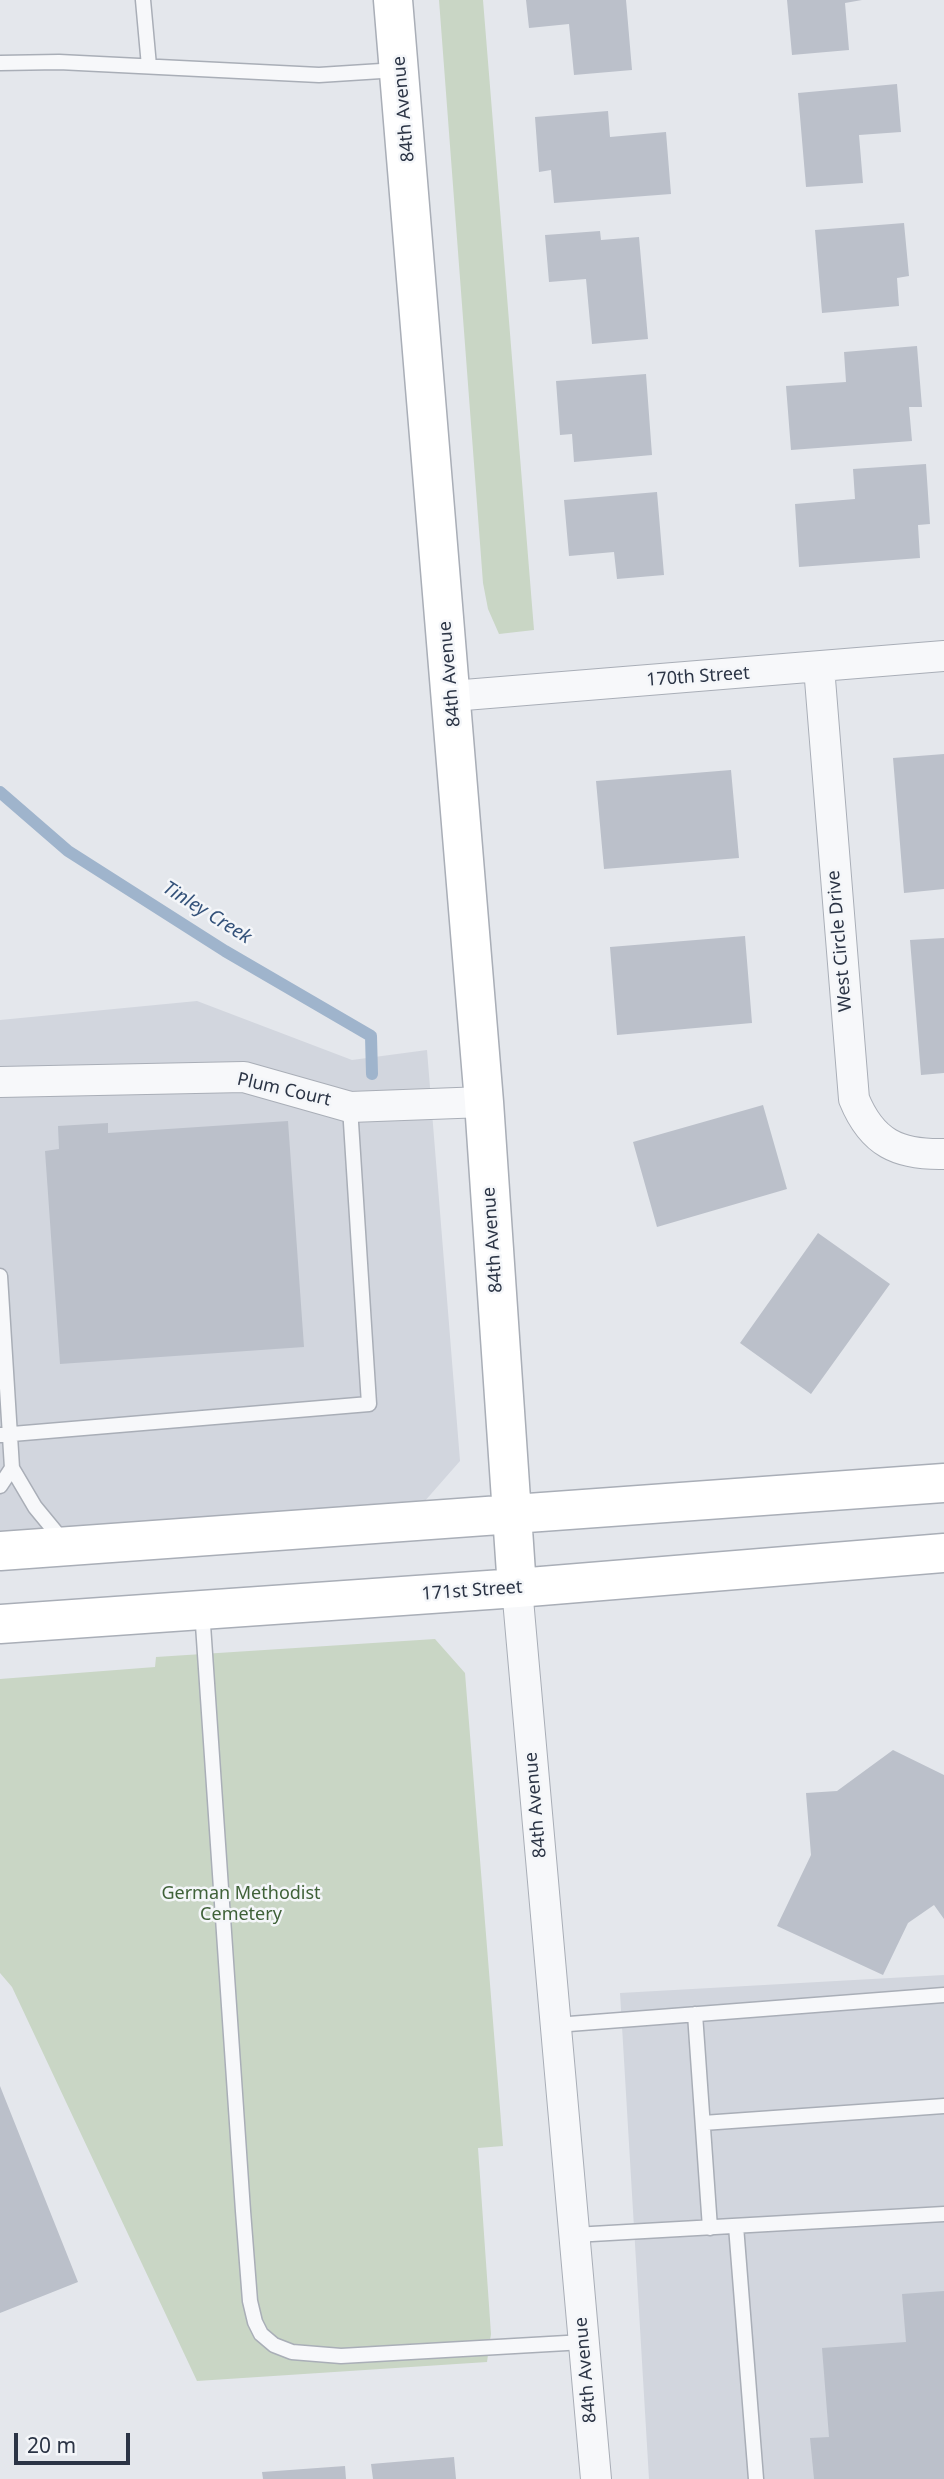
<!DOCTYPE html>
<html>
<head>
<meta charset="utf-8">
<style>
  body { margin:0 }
  #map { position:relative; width:944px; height:2479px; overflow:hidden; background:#e4e7ec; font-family:"Noto Sans",sans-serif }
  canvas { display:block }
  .scale { position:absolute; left:14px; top:2433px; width:116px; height:32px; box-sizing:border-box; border:4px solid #2b3445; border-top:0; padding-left:9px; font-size:21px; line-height:24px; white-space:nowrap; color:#2b3445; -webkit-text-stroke:5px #f4f6f9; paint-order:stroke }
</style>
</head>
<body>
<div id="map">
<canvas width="944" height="2479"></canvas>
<div class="scale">20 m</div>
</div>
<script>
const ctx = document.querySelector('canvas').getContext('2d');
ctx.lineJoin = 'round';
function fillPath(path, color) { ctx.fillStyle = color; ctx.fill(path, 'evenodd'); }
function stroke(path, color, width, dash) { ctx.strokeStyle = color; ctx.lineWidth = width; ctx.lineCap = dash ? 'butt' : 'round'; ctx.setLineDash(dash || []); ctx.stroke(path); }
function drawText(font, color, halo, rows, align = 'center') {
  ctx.font = font + ' "Noto Sans",sans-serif'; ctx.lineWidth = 5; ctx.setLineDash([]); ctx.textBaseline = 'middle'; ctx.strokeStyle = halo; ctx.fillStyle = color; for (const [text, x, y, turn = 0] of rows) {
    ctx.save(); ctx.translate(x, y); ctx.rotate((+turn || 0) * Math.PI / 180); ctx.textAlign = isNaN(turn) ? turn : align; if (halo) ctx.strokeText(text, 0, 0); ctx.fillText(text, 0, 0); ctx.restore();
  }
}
fillPath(new Path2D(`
  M 197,1001 L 352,1060 L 427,1050 L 460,1461 L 424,1502 L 0,1537 L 0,1020 Z
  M 944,1975 L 944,2479 L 649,2479 L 620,1993 Z`), '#d2d6de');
fillPath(new Path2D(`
  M 439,0 L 483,0 L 534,630 L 499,634 L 488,609 L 483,583 Z
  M 435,1639 L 465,1673 L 503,2146 L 478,2148 L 491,2334 L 487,2362 L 197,2381 L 12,1987 L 0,1973 L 0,1679 L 155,1667 L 156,1657 Z`), '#c9d6c5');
stroke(new Path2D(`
  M 0,792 L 68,851 L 225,951 L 371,1036 L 372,1074`), '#9fb4cc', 12);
fillPath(new Path2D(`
  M 526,0 L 626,0 L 632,70 L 574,75 L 569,24 L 529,28 Z
  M 787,0 L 862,0 L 845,3 L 849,50 L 792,55 Z
  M 897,84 L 901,132 L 859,135 L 863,183 L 806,187 L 798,93 Z
  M 608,111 L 610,137 L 666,132 L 671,194 L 554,203 L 551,170 L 539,172 L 535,117 Z
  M 904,223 L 909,276 L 897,278 L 899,306 L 822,313 L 815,230 Z
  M 600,231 L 601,240 L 639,237 L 648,339 L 592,344 L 586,279 L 549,282 L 545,235 Z
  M 917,346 L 922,407 L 909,407 L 912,441 L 791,450 L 786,386 L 846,382 L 844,352 Z
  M 646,374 L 652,455 L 574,462 L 572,434 L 560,435 L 556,381 Z
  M 926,464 L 930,524 L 918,525 L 920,558 L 799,567 L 795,504 L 855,499 L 853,469 Z
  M 657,492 L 664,575 L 617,579 L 614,552 L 569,556 L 564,500 Z
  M 944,754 L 944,889 L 904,893 L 893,758 Z
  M 731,770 L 739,858 L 604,869 L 596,781 Z
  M 745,936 L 752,1023 L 617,1035 L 610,947 Z
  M 944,938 L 944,1073 L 921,1075 L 910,940 Z
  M 763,1105 L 787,1189 L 657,1227 L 633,1142 Z
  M 288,1121 L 304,1347 L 60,1364 L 45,1151 L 59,1149 L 58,1126 L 108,1123 L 108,1133 Z
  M 818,1233 L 890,1284 L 811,1394 L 740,1343 Z
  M 893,1750 L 944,1775 L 944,1919 L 934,1905 L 908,1923 L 883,1975 L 777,1926 L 811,1855 L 806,1793 L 837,1791 Z
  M 0,2086 L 78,2282 L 0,2313 Z
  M 944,2291 L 944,2479 L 814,2479 L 810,2438 L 829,2437 L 822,2348 L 906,2342 L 902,2294 Z
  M 454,2457 L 456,2479 L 373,2479 L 371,2464 Z
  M 345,2466 L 346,2479 L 263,2479 L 262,2472 Z`), '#bbc0ca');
const lane = new Path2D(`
  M 143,0 L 149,66
  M 0,63 L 59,62 L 319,75 L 397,70
  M 0,1276 L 12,1468 L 35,1507 L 63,1541
  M 0,1435 L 369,1404 L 350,1107
  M 0,1486 L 12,1468
  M 202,1610 L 243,2211 L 250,2301 L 255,2322 L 261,2334 L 274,2345 L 292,2352 L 341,2356 L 584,2342
  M 695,2014 L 710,2228
  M 556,2025 L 944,1995
  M 703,2123 L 944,2106
  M 736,2226 L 756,2479
  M 574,2235 L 944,2214`);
const street = new Path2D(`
  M 819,667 L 854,1099 C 872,1143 898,1155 944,1154
  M 452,696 L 944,656
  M 0,1082 L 244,1077 L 350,1107 L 484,1102
  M 517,1588 L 596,2479`);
const secondary = new Path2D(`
  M 393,0 L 484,1102 L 517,1588
  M 0,1551 L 944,1483
  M 0,1624 L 517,1588 L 944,1553`);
stroke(lane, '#a9aeb7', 17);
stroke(street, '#a9aeb7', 32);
stroke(secondary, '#a9aeb7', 41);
stroke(lane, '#f7f8fa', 14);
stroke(street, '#f7f8fa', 30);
stroke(secondary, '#fff', 38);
drawText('18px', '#2b3445', '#f4f6f9', [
  ["84th Avenue",404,109,-95],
  ["84th Avenue",450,674,-95],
  ["170th Street",698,677,-4],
  ["West Circle Drive",840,941,-95],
  ["Plum Court",284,1090,13],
  ["84th Avenue",493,1240,-94],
  ["171st Street",472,1591,-4],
  ["84th Avenue",536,1805,-95],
  ["84th Avenue",586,2370,-95]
]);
drawText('18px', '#3f6138', '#f4f6f9', [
  ["German Methodist",241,1894],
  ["Cemetery",241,1915]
]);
drawText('italic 19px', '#34527a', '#f4f6f9', [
  ["Tinley Creek",207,913,32]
]);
</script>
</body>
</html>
